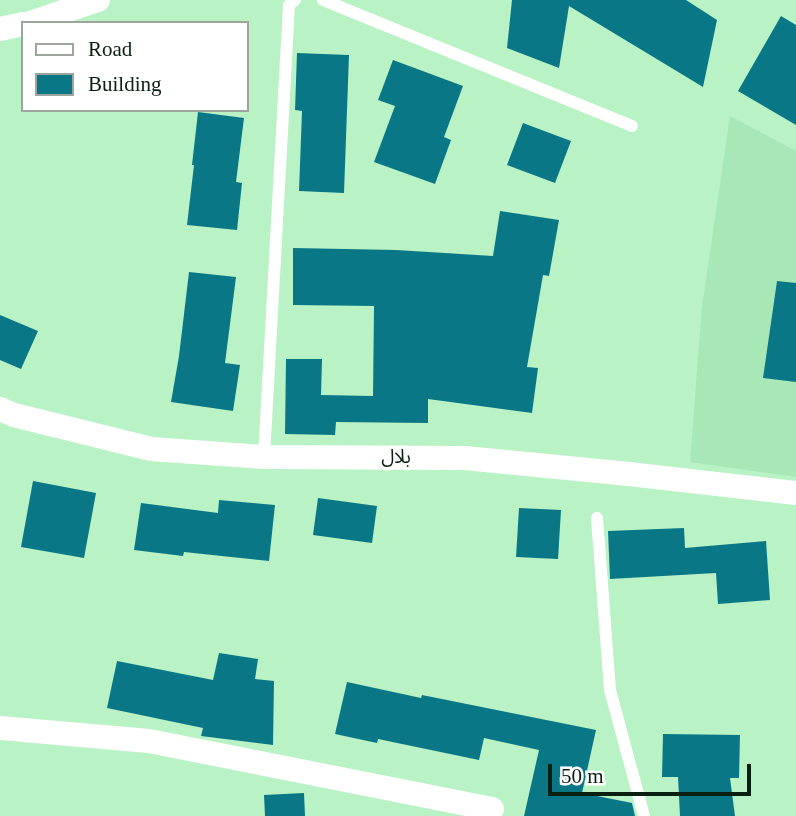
<!DOCTYPE html>
<html>
<head>
<meta charset="utf-8">
<style>
  body { margin:0 }
  #map { position:relative; width:796px; height:816px; overflow:hidden; background:#b9f2c5; font-family:"Times New Roman",serif }
  canvas { display:block }
  .legend { position:absolute; left:21px; top:21px; width:228px; height:91px; box-sizing:border-box; background:#fff; border:2px solid #9da59f; margin:0; padding:9px 12px; list-style:none; font-size:21px; color:#091f10 }
  .legend li { display:flex; align-items:center; gap:14px; height:35px }
  .legend b { width:35px; border:2px solid #9da59f }
  .scale { position:absolute; left:548px; top:764px; width:203px; height:32px; box-sizing:border-box; border:4px solid #091f10; border-top:0; padding-left:9px; font-size:21px; line-height:24px; white-space:nowrap; color:#091f10; -webkit-text-stroke:5px #fff; paint-order:stroke }
</style>
</head>
<body>
<div id="map">
<canvas width="796" height="816"></canvas>
<ul class="legend">
<li><b style="height:9px;background:#fff"></b>Road</li>
<li><b style="height:19px;background:#0a7787"></b>Building</li>
</ul>
<div class="scale">50 m</div>
</div>
<script>
const ctx = document.querySelector('canvas').getContext('2d');
ctx.lineJoin = 'round';
function fillPath(path, color) { ctx.fillStyle = color; ctx.fill(path, 'evenodd'); }
function stroke(path, color, width, dash) { ctx.strokeStyle = color; ctx.lineWidth = width; ctx.lineCap = dash ? 'butt' : 'round'; ctx.setLineDash(dash || []); ctx.stroke(path); }
function drawText(font, color, halo, rows, align = 'center') {
  ctx.font = font + ' "Times New Roman","Noto Sans Arabic",serif'; ctx.lineWidth = 7; ctx.setLineDash([]); ctx.textBaseline = 'middle'; ctx.strokeStyle = halo; ctx.fillStyle = color; for (const [text, x, y, turn = 0] of rows) {
    ctx.save(); ctx.translate(x, y); ctx.rotate((+turn || 0) * Math.PI / 180); ctx.textAlign = isNaN(turn) ? turn : align; if (halo) ctx.strokeText(text, 0, 0); ctx.fillText(text, 0, 0); ctx.restore();
  }
}
fillPath(new Path2D(`
  M 730,116 L 796,151 L 796,477 L 690,462 L 702,306 Z`), '#a8e8b7');
fillPath(new Path2D(`
  M 512,0 L 686,0 L 717,20 L 703,87 L 569,6 L 559,68 L 507,48 Z
  M 781,16 L 796,25 L 796,125 L 738,91 Z
  M 297,53 L 349,55 L 344,193 L 299,191 L 302,111 L 295,110 Z
  M 393,60 L 463,86 L 444,137 L 451,140 L 435,184 L 374,162 L 395,106 L 378,100 Z
  M 198,112 L 244,118 L 236,182 L 242,183 L 237,230 L 187,225 L 194,165 L 192,165 Z
  M 523,123 L 571,141 L 555,183 L 507,165 Z
  M 500,211 L 559,220 L 549,276 L 543,275 L 527,367 L 538,368 L 532,413 L 428,399 L 428,423 L 336,422 L 335,435 L 285,434 L 286,359 L 322,359 L 321,395 L 373,396 L 374,306 L 293,305 L 293,248 L 396,250 L 493,256 Z
  M 189,272 L 236,277 L 225,363 L 240,365 L 233,411 L 171,402 L 179,356 Z
  M 777,281 L 796,283 L 796,382 L 763,378 Z
  M 0,315 L 38,331 L 21,369 L 0,360 Z
  M 33,481 L 96,493 L 84,558 L 21,547 Z
  M 318,498 L 377,506 L 372,543 L 313,535 Z
  M 219,500 L 275,505 L 269,561 L 184,552 L 183,556 L 134,550 L 141,503 L 218,513 Z
  M 519,508 L 561,510 L 558,559 L 516,557 Z
  M 684,528 L 685,548 L 766,541 L 770,600 L 718,604 L 716,573 L 610,579 L 608,531 Z
  M 219,653 L 258,659 L 255,679 L 274,681 L 273,745 L 201,736 L 203,728 L 107,708 L 117,661 L 213,680 Z
  M 347,682 L 421,698 L 422,695 L 596,730 L 582,793 L 632,803 L 635,816 L 524,816 L 539,750 L 484,738 L 479,760 L 378,739 L 377,743 L 335,734 Z
  M 663,734 L 740,735 L 739,778 L 730,778 L 735,816 L 680,816 L 678,777 L 662,777 Z
  M 304,793 L 305,816 L 265,816 L 264,795 Z`), '#0a7787');
stroke(new Path2D(`
  M 323,0 L 632,126
  M 264,457 L 289,5 L 295,0
  M 597,518 L 610,690 L 644,816`), '#fff', 12);
stroke(new Path2D(`
  M 30,23 L 98,0
  M 0,29 L 23,24
  M 0,409 L 14,415 L 151,449 L 264,457 L 465,458 L 629,474 L 796,493
  M 0,728 L 149,741 L 492,809`), '#fff', 24);
drawText('19px', '#091f10', '#fff', [
  ["بلال",396,458]
]);
</script>
</body>
</html>
